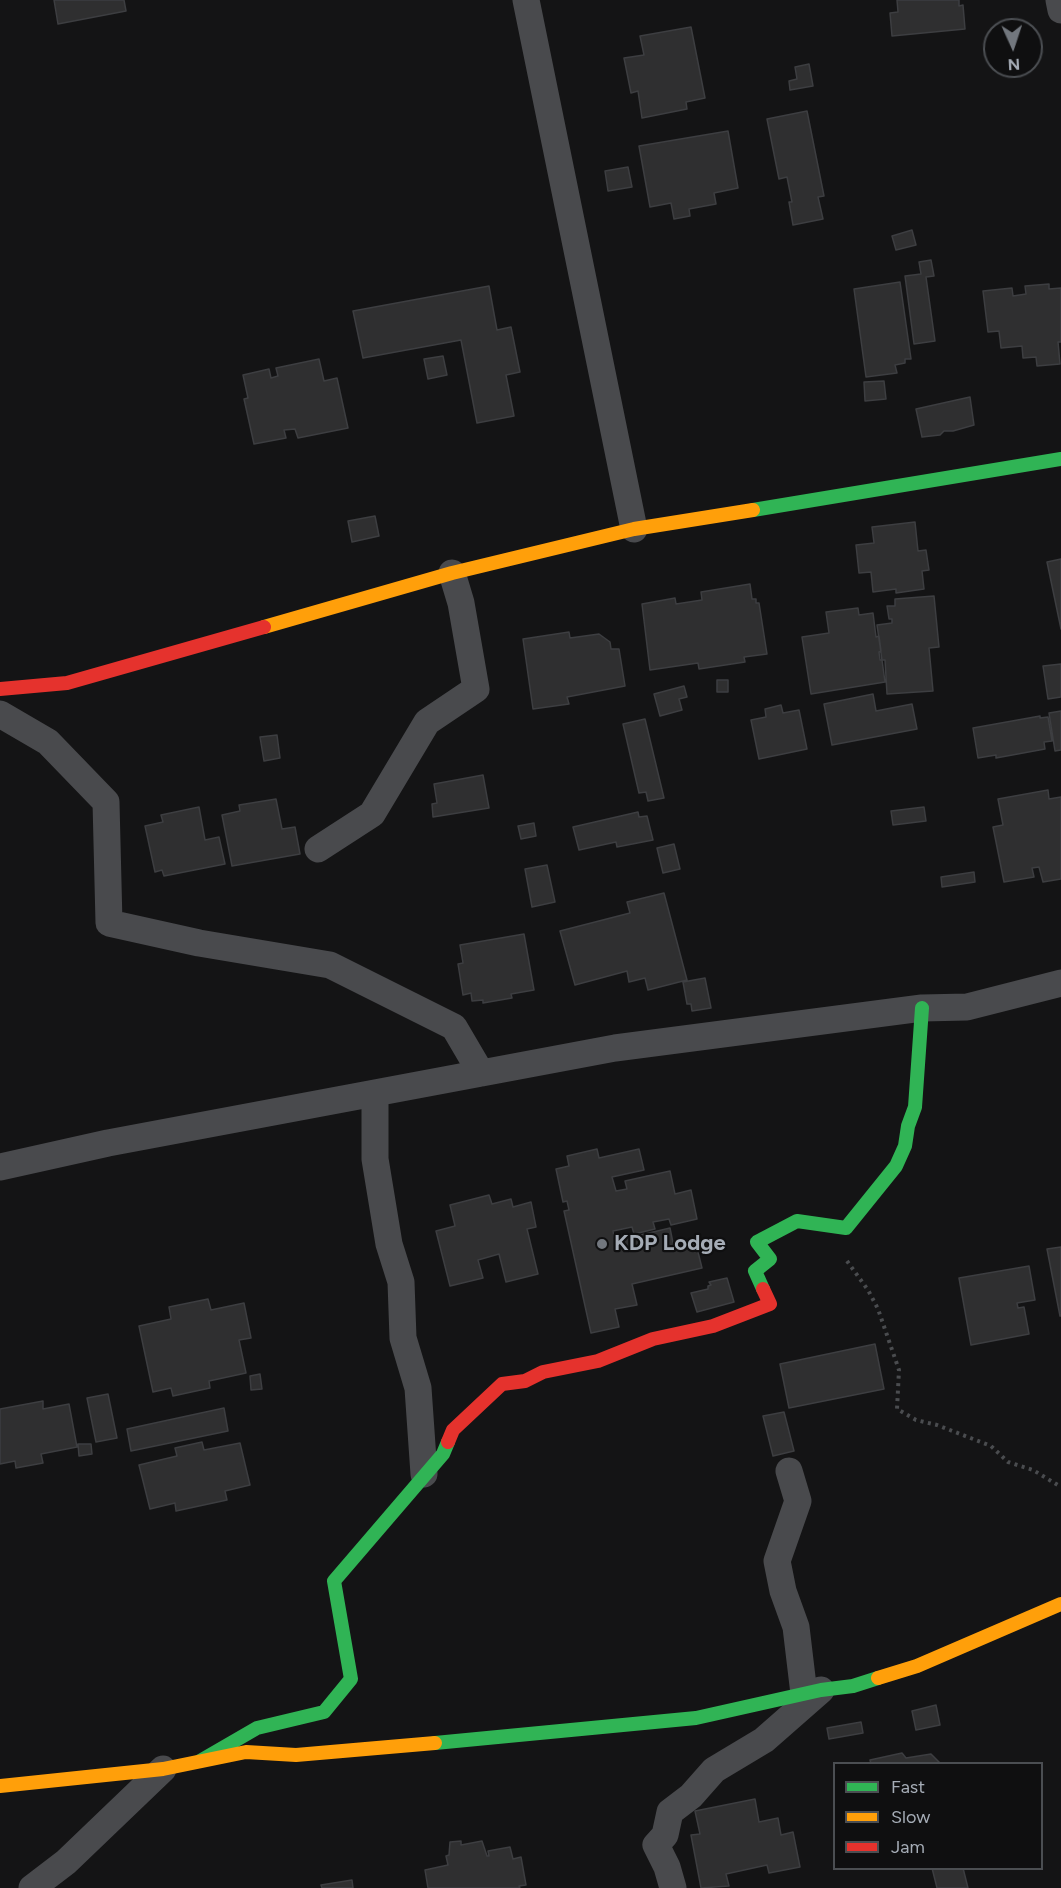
<!DOCTYPE html>
<html>
<head>
<meta charset="utf-8">
<style>
  body { margin:0 }
  #map { position:relative; width:1061px; height:1888px; overflow:hidden; background:#141415; font-family:Figtree,sans-serif }
  canvas { display:block }
  .legend { position:absolute; left:833px; top:1762px; width:210px; height:108px; box-sizing:border-box; background:#0f0f10; border:2px solid #4b4e52; margin:0; padding:8px 10px; list-style:none; font-size:18px; color:#a5acb6 }
  .legend li { display:flex; align-items:center; gap:12px; height:30px }
  .legend b { width:30px; border:2px solid #4b4e52 }
  .north { position:absolute; left:983px; top:18px; width:60px; height:60px; box-sizing:border-box; background:#0f0f10; border:2px solid #4b4e52; border-radius:50%; rotate:177deg; font-size:16px; font-weight:700; line-height:24px; text-align:center; color:#a5acb6 }
  .north::after { content:''; display:block; margin:auto; width:21px; height:27px; background:#72777e; clip-path:polygon(50% 0,100% 100%,50% 72%,0 100%) }
</style>
</head>
<body>
<div id="map">
<canvas width="1061" height="1888"></canvas>
<ul class="legend">
<li><b style="height:8px;background:#30b455"></b>Fast</li>
<li><b style="height:8px;background:#ff9f0a"></b>Slow</li>
<li><b style="height:8px;background:#e5322d"></b>Jam</li>
</ul>
<div class="north">N</div>
</div>
<script>
const ctx = document.querySelector('canvas').getContext('2d');
ctx.lineJoin = 'round';
function fillPath(path, color) { ctx.fillStyle = color; ctx.fill(path, 'evenodd'); }
function stroke(path, color, width, dash) { ctx.strokeStyle = color; ctx.lineWidth = width; ctx.lineCap = dash ? 'butt' : 'round'; ctx.setLineDash(dash || []); ctx.stroke(path); }
function drawText(font, color, halo, rows, align = 'center') {
  ctx.font = font + ' Figtree,sans-serif'; ctx.lineWidth = 4.5; ctx.setLineDash([]); ctx.textBaseline = 'middle'; ctx.strokeStyle = halo; ctx.fillStyle = color; for (const [text, x, y, turn = 0] of rows) {
    ctx.save(); ctx.translate(x, y); ctx.rotate((+turn || 0) * Math.PI / 180); ctx.textAlign = isNaN(turn) ? turn : align; if (halo) ctx.strokeText(text, 0, 0); ctx.fillText(text, 0, 0); ctx.restore();
  }
}
const building = new Path2D(`
  M 54,0 L 124,0 L 126,11 L 58,24 Z
  M 897,0 L 959,0 L 959,6 L 963,5 L 965,29 L 892,36 L 890,13 L 898,12 Z
  M 691,27 L 705,98 L 686,102 L 687,109 L 642,118 L 638,91 L 631,93 L 624,58 L 644,55 L 640,36 Z
  M 809,64 L 813,86 L 790,90 L 789,81 L 797,79 L 795,67 Z
  M 807,111 L 824,196 L 818,197 L 823,219 L 793,225 L 789,202 L 792,202 L 787,177 L 779,179 L 767,119 Z
  M 728,131 L 738,188 L 714,193 L 716,204 L 689,209 L 690,216 L 674,219 L 671,203 L 650,207 L 639,146 Z
  M 628,167 L 632,187 L 608,191 L 605,171 Z
  M 912,230 L 916,245 L 896,250 L 892,236 Z
  M 931,260 L 934,276 L 926,277 L 935,341 L 914,344 L 905,276 L 921,274 L 919,262 Z
  M 900,282 L 911,359 L 905,359 L 905,363 L 895,365 L 897,373 L 866,377 L 854,289 Z
  M 1049,284 L 1049,289 L 1061,288 L 1061,342 L 1058,342 L 1060,364 L 1037,366 L 1036,357 L 1023,358 L 1022,346 L 1001,348 L 999,331 L 988,332 L 983,291 L 1012,288 L 1013,296 L 1026,294 L 1025,286 Z
  M 489,286 L 497,330 L 511,327 L 520,372 L 506,375 L 514,416 L 477,423 L 461,340 L 363,358 L 353,311 Z
  M 443,356 L 447,375 L 428,379 L 424,359 Z
  M 319,359 L 324,381 L 337,378 L 348,428 L 298,438 L 295,429 L 284,430 L 286,438 L 254,444 L 244,399 L 248,398 L 243,375 L 269,369 L 271,378 L 278,376 L 276,368 Z
  M 884,381 L 886,399 L 865,401 L 864,382 Z
  M 970,397 L 974,425 L 953,431 L 944,431 L 940,435 L 922,437 L 916,409 Z
  M 375,516 L 379,536 L 352,542 L 348,521 Z
  M 915,522 L 918,551 L 926,550 L 929,570 L 922,571 L 924,589 L 896,593 L 896,589 L 873,592 L 871,572 L 859,573 L 856,545 L 874,543 L 872,527 Z
  M 1061,559 L 1061,629 L 1047,562 Z
  M 750,584 L 752,599 L 756,599 L 756,603 L 759,603 L 767,654 L 744,657 L 745,662 L 699,669 L 698,663 L 650,670 L 642,604 L 675,598 L 676,604 L 702,600 L 701,592 Z
  M 934,596 L 939,647 L 929,648 L 933,691 L 887,694 L 885,660 L 882,660 L 877,625 L 892,623 L 892,619 L 889,619 L 887,606 L 895,606 L 895,599 Z
  M 858,608 L 859,615 L 873,613 L 876,637 L 879,636 L 881,651 L 879,652 L 880,660 L 882,660 L 885,682 L 811,694 L 802,637 L 829,633 L 826,612 Z
  M 569,632 L 570,638 L 599,634 L 610,642 L 611,649 L 619,649 L 625,686 L 567,697 L 569,704 L 533,709 L 523,639 Z
  M 1061,664 L 1061,697 L 1048,699 L 1043,666 Z
  M 717,680 L 728,680 L 728,692 L 717,692 Z
  M 684,686 L 687,697 L 679,699 L 682,710 L 660,716 L 654,694 Z
  M 873,694 L 876,711 L 912,704 L 917,729 L 832,745 L 824,704 Z
  M 781,705 L 783,713 L 799,710 L 807,749 L 759,759 L 751,720 L 766,717 L 765,709 Z
  M 1061,711 L 1061,750 L 1055,751 L 1049,713 Z
  M 1040,716 L 1040,718 L 1048,717 L 1052,741 L 1044,742 L 1045,749 L 996,758 L 996,755 L 978,758 L 973,728 Z
  M 645,719 L 664,798 L 648,801 L 646,792 L 639,793 L 623,724 Z
  M 277,735 L 280,758 L 264,761 L 260,737 Z
  M 483,775 L 489,808 L 433,817 L 432,804 L 437,803 L 434,784 Z
  M 1048,790 L 1049,799 L 1061,797 L 1061,879 L 1043,882 L 1039,867 L 1032,868 L 1034,877 L 1004,882 L 993,827 L 1003,825 L 998,799 Z
  M 276,799 L 282,829 L 295,827 L 300,854 L 232,866 L 222,815 L 240,811 L 239,805 Z
  M 199,807 L 205,840 L 219,837 L 225,864 L 164,876 L 162,870 L 155,872 L 145,826 L 163,822 L 161,815 Z
  M 924,807 L 926,821 L 893,825 L 891,811 Z
  M 638,812 L 639,817 L 647,816 L 653,840 L 617,847 L 616,842 L 579,850 L 573,827 Z
  M 534,823 L 536,836 L 521,839 L 518,826 Z
  M 674,844 L 680,869 L 663,873 L 657,848 Z
  M 547,865 L 555,902 L 532,907 L 525,869 Z
  M 974,872 L 975,882 L 942,887 L 941,877 Z
  M 664,893 L 687,980 L 648,990 L 645,978 L 629,982 L 627,971 L 575,985 L 560,931 L 630,913 L 627,902 Z
  M 524,934 L 534,990 L 511,994 L 512,998 L 483,1003 L 483,1000 L 472,1001 L 471,993 L 463,995 L 458,964 L 463,963 L 460,945 Z
  M 705,978 L 711,1008 L 692,1011 L 691,1004 L 687,1004 L 683,982 Z
  M 597,1149 L 599,1158 L 639,1149 L 644,1170 L 612,1177 L 616,1191 L 627,1189 L 625,1181 L 670,1171 L 675,1194 L 691,1190 L 697,1219 L 671,1225 L 669,1219 L 653,1222 L 655,1229 L 634,1234 L 632,1227 L 613,1231 L 614,1237 L 631,1234 L 632,1237 L 670,1228 L 674,1248 L 696,1244 L 702,1268 L 632,1284 L 637,1305 L 615,1309 L 619,1327 L 591,1333 L 564,1211 L 569,1210 L 567,1201 L 563,1202 L 556,1169 L 569,1166 L 567,1156 Z
  M 489,1195 L 492,1204 L 511,1199 L 513,1207 L 531,1202 L 536,1227 L 527,1229 L 538,1274 L 506,1282 L 499,1254 L 478,1260 L 483,1278 L 450,1286 L 436,1231 L 455,1226 L 450,1205 Z
  M 1061,1247 L 1061,1316 L 1060,1316 L 1047,1249 Z
  M 1029,1266 L 1035,1300 L 1017,1303 L 1018,1308 L 1024,1307 L 1029,1334 L 971,1345 L 959,1278 Z
  M 727,1278 L 734,1302 L 697,1312 L 691,1293 L 708,1289 L 708,1286 L 711,1285 L 709,1282 Z
  M 208,1299 L 211,1310 L 244,1303 L 251,1338 L 239,1340 L 246,1373 L 209,1381 L 210,1388 L 173,1396 L 171,1388 L 153,1392 L 139,1326 L 171,1319 L 169,1307 Z
  M 875,1344 L 884,1389 L 789,1408 L 780,1364 Z
  M 260,1374 L 262,1389 L 251,1390 L 250,1376 Z
  M 108,1394 L 117,1438 L 96,1442 L 87,1398 Z
  M 43,1401 L 43,1409 L 69,1404 L 77,1447 L 41,1454 L 43,1463 L 16,1468 L 15,1461 L 0,1464 L 0,1409 Z
  M 224,1408 L 228,1431 L 131,1451 L 127,1429 Z
  M 784,1412 L 794,1451 L 773,1456 L 763,1416 Z
  M 202,1442 L 204,1450 L 240,1443 L 250,1485 L 225,1491 L 227,1500 L 176,1511 L 175,1503 L 150,1509 L 139,1465 L 177,1456 L 175,1448 Z
  M 78,1444 L 91,1444 L 92,1454 L 79,1456 Z
  M 936,1705 L 940,1725 L 916,1730 L 912,1711 Z
  M 861,1722 L 863,1733 L 829,1739 L 827,1728 Z
  M 902,1753 L 906,1758 L 931,1754 L 941,1764 L 871,1764 L 870,1760 Z
  M 755,1799 L 759,1822 L 778,1818 L 781,1835 L 793,1832 L 800,1867 L 769,1873 L 767,1865 L 726,1874 L 729,1886 L 701,1888 L 691,1835 L 700,1834 L 695,1811 Z
  M 461,1841 L 461,1845 L 482,1841 L 487,1856 L 489,1856 L 488,1851 L 510,1847 L 513,1859 L 521,1857 L 526,1885 L 519,1886 L 520,1888 L 428,1888 L 425,1870 L 448,1865 L 446,1856 L 449,1855 L 450,1842 Z
  M 932,1868 L 963,1868 L 968,1888 L 937,1888 Z
  M 352,1880 L 353,1888 L 322,1888 L 321,1885 Z`);
fillPath(building, '#2f2f30');
stroke(building, '#3d3e41', 1.5);
stroke(new Path2D(`
  M 847,1261 L 868,1290 L 878,1309 L 899,1370 L 897,1409 L 916,1420 L 937,1425 L 991,1446 L 1008,1462 L 1033,1470 L 1061,1487`), '#4a4c4f', 4, [3, 4.5]);
stroke(new Path2D(`
  M 526,0 L 634,529
  M 1059,0 L 1061,10
  M 0,714 L 48,742 L 106,802 L 109,923 L 199,943 L 330,965 L 454,1027 L 481,1073
  M 318,849 L 372,814 L 427,722 L 476,689 L 461,603 L 452,573
  M 375,1094 L 375,1159 L 389,1244 L 401,1282 L 403,1338 L 418,1388 L 424,1474
  M 0,1167 L 108,1143 L 615,1048 L 922,1008 L 967,1007 L 1061,983
  M 789,1471 L 798,1501 L 777,1561 L 783,1591 L 796,1627 L 804,1694
  M 32,1888 L 66,1862 L 163,1769
  M 673,1888 L 667,1867 L 656,1845 L 665,1835 L 670,1812 L 691,1796 L 714,1770 L 764,1740 L 821,1690`), '#494a4d', 27);
stroke(new Path2D(`
  M 753,510 L 1061,459
  M 763,1289 L 755,1271 L 770,1259 L 757,1242 L 797,1221 L 846,1228 L 896,1166 L 905,1146 L 908,1126 L 915,1107 L 922,1008
  M 435,1743 L 696,1718 L 821,1690 L 853,1686 L 878,1678
  M 200,1761 L 257,1728 L 324,1712 L 351,1679 L 334,1581 L 443,1454 L 448,1442`), '#30b455', 14);
stroke(new Path2D(`
  M 264,627 L 452,573 L 634,529 L 753,510
  M 878,1678 L 917,1666 L 1061,1604
  M 0,1786 L 163,1769 L 246,1752 L 296,1755 L 435,1743`), '#ff9f0a', 14);
stroke(new Path2D(`
  M 0,689 L 67,683 L 264,627
  M 448,1442 L 453,1430 L 502,1384 L 525,1381 L 543,1372 L 598,1361 L 653,1339 L 713,1326 L 770,1304 L 763,1289`), '#e5322d', 14);
for (const [x, y, r, color] of [
  [602,1244,6,"#72777e"]
]) { const dot = new Path2D(); dot.arc(x, y, r, 0, 2 * Math.PI); ctx.fillStyle = color; ctx.fill(dot); stroke(dot, '#0f0f10', 2); }
drawText('bold 22px', '#a5acb6', '#0f0f10', [
  ["KDP Lodge",614,1244]
], 'left');
</script>
</body>
</html>
